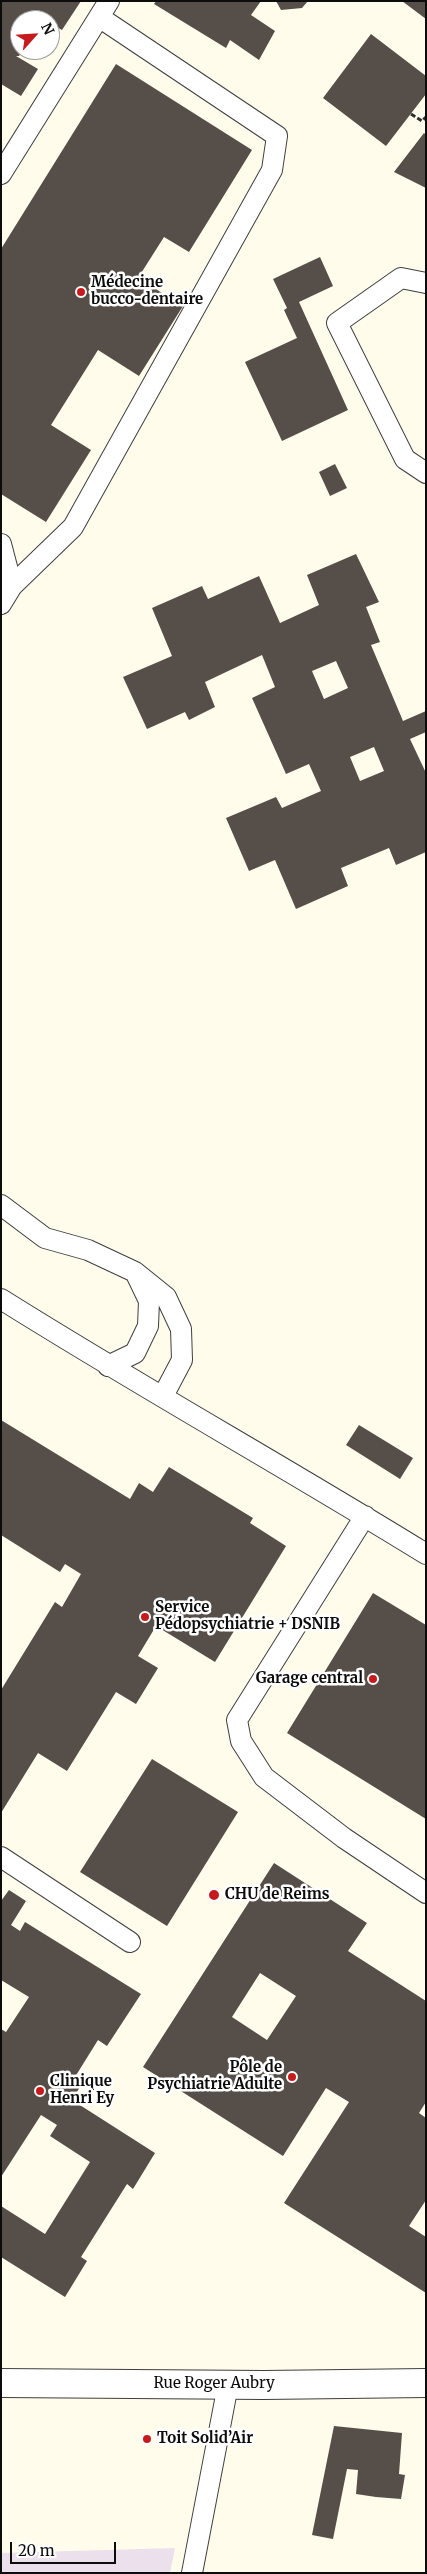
<!DOCTYPE html>
<html>
<head>
<meta charset="utf-8">
<style>
  body { margin:0 }
  #map { position:relative; width:427px; height:2574px; overflow:hidden; background:#fffcec; font-family:Merriweather,serif }
  canvas { display:block }
  .frame { position:absolute; inset:0; border:2px solid #0c0c0c; pointer-events:none }
  .north { position:absolute; left:10px; top:10px; width:50px; height:50px; box-sizing:border-box; background:#fff; border:1px solid #9e9e9e; border-radius:50%; rotate:64deg; font-size:14px; font-weight:700; line-height:20px; text-align:center; color:#0c0c0c }
  .north::after { content:''; display:block; margin:auto; width:18px; height:22px; background:#c61b1c; clip-path:polygon(50% 0,100% 100%,50% 72%,0 100%) }
  .scale { position:absolute; left:10px; top:2542px; width:106px; height:22px; box-sizing:border-box; border:2px solid #0c0c0c; border-top:0; padding-left:6px; font-size:15px; line-height:18px; white-space:nowrap; color:#0c0c0c; -webkit-text-stroke:4px #fff; paint-order:stroke }
</style>
</head>
<body>
<div id="map">
<canvas width="427" height="2574"></canvas>
<div class="frame"></div>
<div class="north">N</div>
<div class="scale">20 m</div>
</div>
<script>
const ctx = document.querySelector('canvas').getContext('2d');
ctx.lineJoin = 'round';
function fillPath(path, color) { ctx.fillStyle = color; ctx.fill(path, 'evenodd'); }
function stroke(path, color, width, dash) { ctx.strokeStyle = color; ctx.lineWidth = width; ctx.lineCap = dash ? 'butt' : 'round'; ctx.setLineDash(dash || []); ctx.stroke(path); }
function drawText(font, color, halo, rows, align = 'center') {
  ctx.font = font + ' Merriweather,serif'; ctx.lineWidth = 5; ctx.setLineDash([]); ctx.textBaseline = 'middle'; ctx.strokeStyle = halo; ctx.fillStyle = color; for (const [text, x, y, turn = 0] of rows) {
    ctx.save(); ctx.translate(x, y); ctx.rotate((+turn || 0) * Math.PI / 180); ctx.textAlign = isNaN(turn) ? turn : align; if (halo) ctx.strokeText(text, 0, 0); ctx.fillText(text, 0, 0); ctx.restore();
  }
}
fillPath(new Path2D(`
  M 175,2548 L 170,2573 L 1,2573 L 1,2553 Z`), '#ebe0ec');
fillPath(new Path2D(`
  M 1,1 L 81,1 L 62,30 L 50,23 L 50,20 L 20,20 L 20,50 L 23,50 L 19,56 L 16,56 L 38,69 L 21,96 L 1,84 Z
  M 156,1 L 261,1 L 251,15 L 275,31 L 259,60 L 230,40 L 226,48 L 154,4 Z
  M 276,1 L 308,1 L 302,8 L 281,10 Z
  M 402,1 L 426,1 L 426,19 Z
  M 371,34 L 426,76 L 426,94 L 386,146 L 323,98 Z
  M 116,64 L 252,150 L 189,252 L 164,237 L 138,278 L 183,306 L 139,376 L 98,350 L 51,425 L 91,450 L 46,522 L 1,494 L 1,249 Z
  M 424,133 L 426,135 L 426,188 L 394,172 Z
  M 320,257 L 333,286 L 299,302 L 348,410 L 282,441 L 245,362 L 297,338 L 284,310 L 287,308 L 273,279 Z
  M 335,464 L 347,488 L 330,496 L 319,472 Z
  M 356,554 L 379,602 L 366,607 L 380,642 L 371,645 L 403,721 L 426,711 L 426,732 L 410,739 L 426,773 L 426,852 L 396,865 L 389,848 L 341,868 L 348,886 L 296,909 L 275,860 L 249,871 L 226,818 L 276,797 L 282,808 L 321,791 L 309,764 L 286,774 L 252,698 L 275,687 L 262,655 L 205,682 L 215,707 L 189,720 L 185,712 L 147,729 L 123,677 L 172,656 L 152,608 L 202,586 L 208,599 L 259,576 L 280,623 L 319,605 L 307,575 ZM 336,661 L 348,688 L 324,699 L 312,671 ZM 374,747 L 384,771 L 360,781 L 350,757 Z
  M 1,1420 L 130,1499 L 139,1483 L 153,1492 L 169,1467 L 253,1518 L 250,1523 L 286,1546 L 215,1662 L 156,1626 L 138,1656 L 158,1668 L 136,1704 L 116,1692 L 67,1771 L 38,1753 L 1,1813 L 1,1690 L 55,1602 L 62,1607 L 81,1574 L 65,1564 L 60,1572 L 1,1535 Z
  M 359,1425 L 413,1458 L 400,1479 L 346,1445 Z
  M 373,1593 L 426,1625 L 426,1819 L 287,1733 Z
  M 152,1759 L 238,1812 L 167,1926 L 80,1872 Z
  M 274,1863 L 367,1923 L 348,1951 L 426,2001 L 426,2102 L 419,2113 L 426,2118 L 426,2200 L 409,2226 L 426,2237 L 426,2293 L 284,2203 L 349,2102 L 326,2088 L 283,2156 L 143,2067 ZM 260,1973 L 296,1996 L 267,2040 L 232,2017 Z
  M 9,1890 L 26,1901 L 11,1925 L 20,1931 L 25,1922 L 141,1994 L 107,2046 L 98,2040 L 75,2077 L 83,2082 L 72,2100 L 155,2153 L 133,2189 L 127,2184 L 81,2257 L 87,2261 L 65,2297 L 1,2257 L 1,2206 L 45,2234 L 90,2162 L 50,2136 L 57,2125 L 41,2115 L 1,2177 L 1,2029 L 6,2032 L 29,1997 L 1,1980 L 1,1901 Z
  M 334,2426 L 402,2433 L 399,2474 L 405,2475 L 401,2499 L 376,2497 L 356,2494 L 358,2470 L 347,2469 L 333,2539 L 312,2535 Z`), '#564e48');
const service = new Path2D(`
  M 1,174 L 109,1
  M 426,283 L 401,278 L 337,323 L 405,459 L 426,473
  M 1,544 L 12,586 L 1,604
  M 12,586 L 73,527 L 272,170 L 277,136 L 99,17
  M 1,1205 L 45,1238 L 88,1250 L 135,1272 L 166,1297 L 181,1329 L 182,1360 L 163,1396
  M 1,1299 C 141,1387 285,1467 426,1554
  M 108,1366 L 135,1353 L 148,1326 L 149,1301 L 137,1276
  M 365,1516 L 237,1720 L 241,1741 L 264,1777 L 344,1838 L 426,1893
  M 1,1857 L 130,1942
  M 192,2573 L 228,2385`);
const minor = new Path2D(`
  M 1,2383 L 264,2385 L 426,2383`);
stroke(service, '#3f3f3f', 22);
stroke(minor, '#3f3f3f', 30);
stroke(new Path2D(`
  M 411,114 L 422,121 L 426,117`), '#2e2e2e', 3, [5, 2.5]);
stroke(service, '#fff', 20);
stroke(minor, '#fff', 28);
for (const [x, y, r, color] of [
  [81,292,5,"#c61b1c"],
  [145,1617,5,"#c61b1c"],
  [373,1679,5,"#c61b1c"],
  [214,1895,6,"#c61b1c"],
  [292,2077,5,"#c61b1c"],
  [40,2091,5,"#c61b1c"],
  [147,2439,5,"#c61b1c"]
]) { const dot = new Path2D(); dot.arc(x, y, r, 0, 2 * Math.PI); ctx.fillStyle = color; ctx.fill(dot); stroke(dot, '#fff', 2); }
drawText('bold 15px', '#0c0c0c', '#fff', [
  ["Médecine",91,283],
  ["bucco-dentaire",91,300],
  ["Service",155,1608],
  ["Pédopsychiatrie + DSNIB",155,1625],
  ["Garage central",363,1679,"right"],
  ["CHU de Reims",225,1895],
  ["Pôle de",282,2068,"right"],
  ["Psychiatrie Adulte",282,2085,"right"],
  ["Clinique",50,2082],
  ["Henri Ey",50,2099],
  ["Toit Solid’Air",157,2439]
], 'left');
drawText('15px', '#0c0c0c', '#fff', [
  ["Rue Roger Aubry",214,2384]
]);
</script>
</body>
</html>
